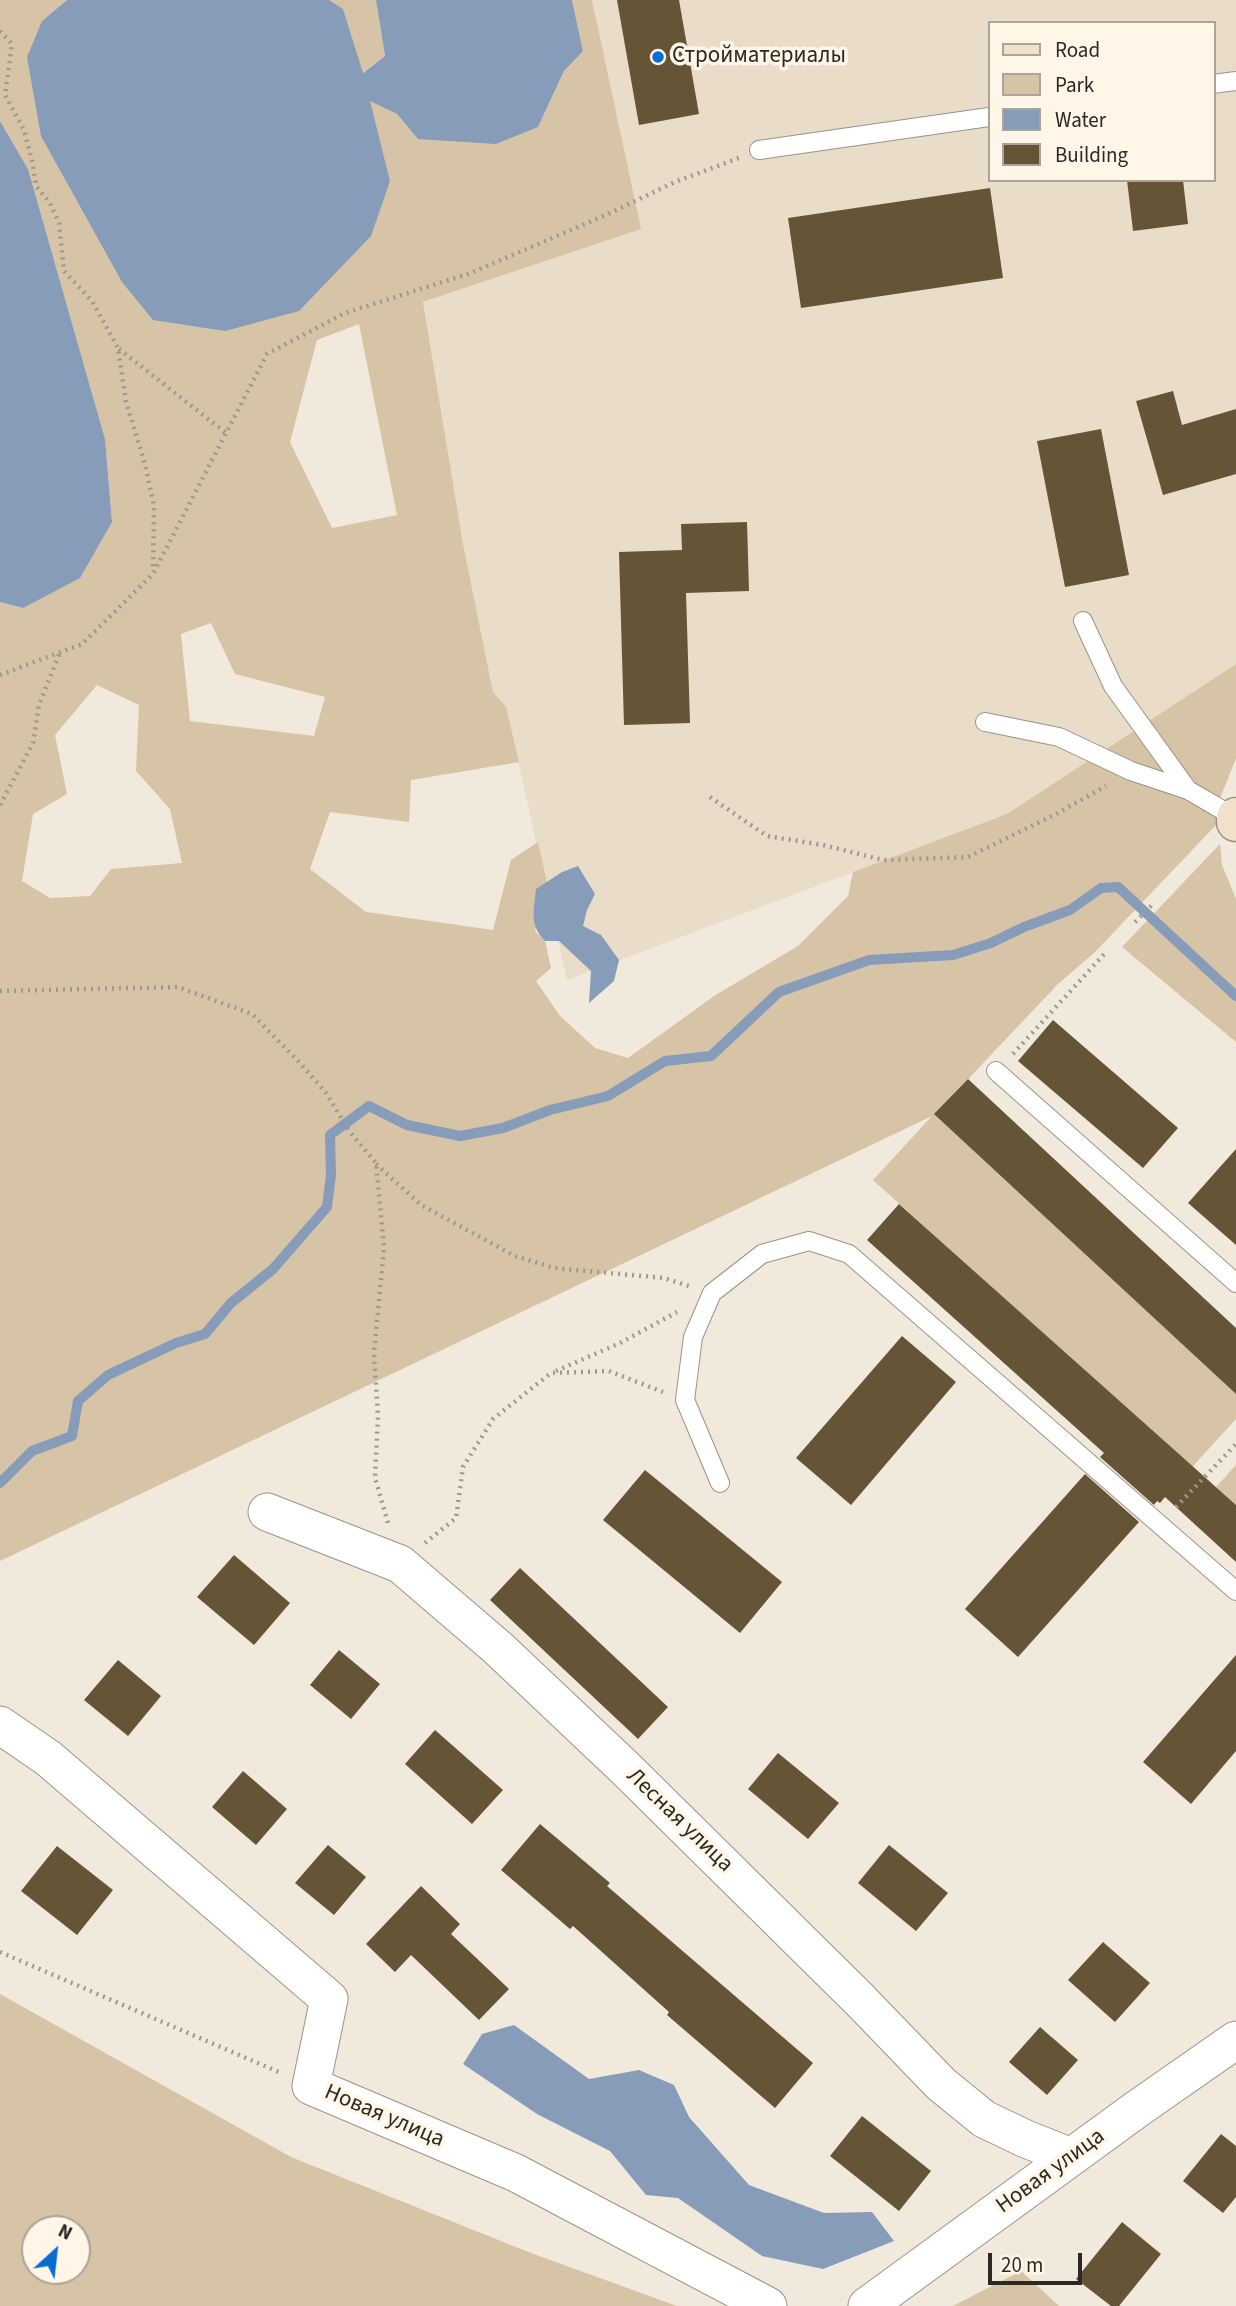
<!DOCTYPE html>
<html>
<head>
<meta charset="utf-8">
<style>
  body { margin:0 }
  #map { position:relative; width:1236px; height:2306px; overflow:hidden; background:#f1e9db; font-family:"Source Sans 3",sans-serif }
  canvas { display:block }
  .legend { position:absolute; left:988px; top:21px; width:228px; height:161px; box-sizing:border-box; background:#fff6e8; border:2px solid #aba49a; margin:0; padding:9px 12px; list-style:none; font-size:21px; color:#2c2924 }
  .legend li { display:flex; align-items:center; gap:14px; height:35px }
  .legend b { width:35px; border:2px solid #aba49a }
  .north { position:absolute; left:21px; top:2215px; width:70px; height:70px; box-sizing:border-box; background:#fff6e8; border:2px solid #aba49a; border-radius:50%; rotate:27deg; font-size:19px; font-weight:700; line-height:28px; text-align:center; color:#2c2924 }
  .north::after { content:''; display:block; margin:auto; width:24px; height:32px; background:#076cd4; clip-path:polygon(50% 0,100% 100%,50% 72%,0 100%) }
  .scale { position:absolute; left:988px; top:2253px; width:94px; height:32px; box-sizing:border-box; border:4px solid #2c2924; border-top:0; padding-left:9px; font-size:21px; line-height:24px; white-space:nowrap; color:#2c2924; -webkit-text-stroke:5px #fff6e8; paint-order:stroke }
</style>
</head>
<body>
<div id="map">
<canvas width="1236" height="2306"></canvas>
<ul class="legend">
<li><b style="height:9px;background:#f0e1c8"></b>Road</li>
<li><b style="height:19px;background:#d7c3a5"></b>Park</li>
<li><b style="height:19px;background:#869cb9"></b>Water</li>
<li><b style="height:19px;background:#665436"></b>Building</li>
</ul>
<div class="north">N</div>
<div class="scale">20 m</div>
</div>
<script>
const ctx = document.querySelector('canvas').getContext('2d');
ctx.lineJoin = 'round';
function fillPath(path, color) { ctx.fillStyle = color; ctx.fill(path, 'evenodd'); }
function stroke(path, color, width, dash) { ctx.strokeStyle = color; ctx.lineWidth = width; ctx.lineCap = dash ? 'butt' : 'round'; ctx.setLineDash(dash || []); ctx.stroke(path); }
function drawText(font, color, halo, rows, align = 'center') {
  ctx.font = font + ' "Source Sans 3",sans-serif'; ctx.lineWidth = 7; ctx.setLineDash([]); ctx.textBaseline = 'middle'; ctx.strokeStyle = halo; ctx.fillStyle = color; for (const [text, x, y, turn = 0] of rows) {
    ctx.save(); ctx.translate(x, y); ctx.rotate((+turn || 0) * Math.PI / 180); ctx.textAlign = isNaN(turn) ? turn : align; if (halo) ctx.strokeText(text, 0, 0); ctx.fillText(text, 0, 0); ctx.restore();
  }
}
fillPath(new Path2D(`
  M 592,0 L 1236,0 L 1236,664 L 1007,814 L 567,980 L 506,707 L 493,692 L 463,544 L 423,302 L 640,229 ZM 989,23 L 1213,23 L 1213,180 L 989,180 Z`), '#e9dcc8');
fillPath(new Path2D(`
  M 0,0 L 67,0 L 42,21 L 390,181 L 369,100 L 397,114 L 418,139 L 538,127 L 564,71 L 583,51 L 572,0 L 592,0 L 641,229 L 423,302 L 463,544 L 493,692 L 506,707 L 519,762 L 411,780 L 409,822 L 330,812 L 310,869 L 366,912 L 493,930 L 511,860 L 538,842 L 547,883 L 535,931 L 545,941 L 551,968 L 536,981 L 560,1016 L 595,1048 L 628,1058 L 714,996 L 798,946 L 848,896 L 853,872 L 1007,814 L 1236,664 L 1236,758 L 1221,796 L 1217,824 L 1095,952 L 1058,984 L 935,1114 L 1236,1394 L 1236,1419 L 1192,1467 L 873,1180 L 932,1116 L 0,1561 L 0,602 L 23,608 L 112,522 L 105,439 L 28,169 L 0,121 ZM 359,324 L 397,515 L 332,528 L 290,442 L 317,340 ZM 211,623 L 235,674 L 325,697 L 314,736 L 190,721 L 181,634 ZM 97,685 L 139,705 L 136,771 L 170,809 L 182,863 L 111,869 L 90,896 L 50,898 L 22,881 L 33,814 L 67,794 L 55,735 Z
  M 329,0 L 376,0 L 385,56 L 362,73 L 343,10 Z
  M 1220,844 L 1222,865 L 1236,899 L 1236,1042 L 1122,947 Z
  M 1236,1465 L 1236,1505 L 1216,1487 Z
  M 0,1994 L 291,2157 L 531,2253 L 677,2306 L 0,2306 ZM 35,2229 L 77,2229 L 77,2271 L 35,2271 Z
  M 1021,2271 L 1059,2306 L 953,2306 Z`), '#d7c3a5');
fillPath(new Path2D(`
  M 67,0 L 329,0 L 343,9 L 363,73 L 385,56 L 376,0 L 572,0 L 583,51 L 564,71 L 538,127 L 496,144 L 418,139 L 397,114 L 370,101 L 390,181 L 371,236 L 299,311 L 225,331 L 153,320 L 122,282 L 41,136 L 27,57 L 42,21 Z
  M 0,121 L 28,169 L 105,439 L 112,522 L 80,578 L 23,608 L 0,602 Z
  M 578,866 L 595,894 L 587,910 L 583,926 L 601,935 L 619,960 L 614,981 L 589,1003 L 591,971 L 559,941 L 545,941 C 529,925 534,910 536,889 L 562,872 Z
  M 514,2025 L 589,2079 L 639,2070 L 674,2085 L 689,2117 L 749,2185 L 824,2213 L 872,2212 L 894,2241 L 823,2269 L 762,2256 L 678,2198 L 646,2195 L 610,2151 L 537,2114 L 463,2064 L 482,2034 Z`), '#869cb9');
stroke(new Path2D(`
  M 0,1483 L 32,1451 L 72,1436 L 78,1401 L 108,1375 L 176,1343 L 205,1334 L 231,1303 L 273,1269 L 327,1207 L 331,1175 L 330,1135 L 369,1106 L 407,1125 L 460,1136 L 503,1128 L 550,1110 L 608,1096 L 665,1061 L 711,1056 L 779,992 L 869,960 L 953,955 L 991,943 L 1024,927 L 1070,910 L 1101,888 L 1118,887 L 1236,996`), '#869cb9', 10);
fillPath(new Path2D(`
  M 617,0 L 679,0 L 699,114 L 639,125 Z
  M 1127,180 L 1183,180 L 1188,224 L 1133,231 Z
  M 990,188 L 1003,278 L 801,308 L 788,218 Z
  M 1173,391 L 1182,425 L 1236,409 L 1236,474 L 1163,495 L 1136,401 Z
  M 1101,429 L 1129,575 L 1065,587 L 1037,441 Z
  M 747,522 L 749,591 L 686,593 L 690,723 L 624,725 L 619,552 L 682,550 L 681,524 Z
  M 1053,1020 L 1178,1128 L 1143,1168 L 1018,1061 Z
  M 968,1079 L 1236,1328 L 1236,1394 L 934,1114 Z
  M 1236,1149 L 1236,1245 L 1188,1203 Z
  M 899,1204 L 1236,1505 L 1236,1562 L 1165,1497 L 1160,1503 L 1157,1501 L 1154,1505 L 1100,1457 L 1104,1453 L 867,1240 Z
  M 902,1336 L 956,1382 L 851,1505 L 796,1458 Z
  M 645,1470 L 782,1582 L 740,1633 L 603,1520 Z
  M 1085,1474 L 1139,1522 L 1018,1657 L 965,1609 Z
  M 234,1555 L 290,1603 L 254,1645 L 197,1597 Z
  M 520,1568 L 668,1707 L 638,1739 L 490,1600 Z
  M 339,1650 L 380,1684 L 351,1719 L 310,1685 Z
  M 1236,1655 L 1236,1751 L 1191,1804 L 1143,1762 Z
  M 118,1660 L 161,1696 L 128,1736 L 84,1700 Z
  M 435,1730 L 503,1790 L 472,1824 L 405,1764 Z
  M 778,1753 L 839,1803 L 808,1839 L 748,1789 Z
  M 243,1771 L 287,1809 L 256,1845 L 212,1807 Z
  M 540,1824 L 610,1883 L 607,1886 L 813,2063 L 775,2108 L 667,2015 L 669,2012 L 573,1926 L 570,1929 L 501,1870 Z
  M 328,1845 L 366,1877 L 334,1915 L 295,1883 Z
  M 889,1845 L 948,1893 L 916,1931 L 858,1883 Z
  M 57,1846 L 113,1890 L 77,1935 L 21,1891 Z
  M 421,1886 L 460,1924 L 451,1934 L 509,1989 L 479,2020 L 411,1955 L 395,1972 L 366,1944 Z
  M 1103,1942 L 1150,1983 L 1115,2022 L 1068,1980 Z
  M 1040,2027 L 1078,2060 L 1047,2095 L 1009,2062 Z
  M 862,2116 L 931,2171 L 899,2211 L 830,2156 Z
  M 1221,2134 L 1236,2146 L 1236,2197 L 1223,2213 L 1183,2181 Z
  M 1122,2222 L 1161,2254 L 1119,2306 L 1111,2306 L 1076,2279 Z`), '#665436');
const lane = new Path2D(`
  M 1213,84 L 1236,81
  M 759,150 L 989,117
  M 1083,621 L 1113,686 L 1188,790
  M 985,722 L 1059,737 L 1131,771 L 1188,790 L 1236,818
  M 996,1071 L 1236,1283
  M 720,1483 L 685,1400 L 693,1337 L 712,1293 L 762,1254 L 809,1241 L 849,1254 L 1236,1591`);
const street = new Path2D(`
  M 267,1512 L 400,1564 L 498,1648 L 625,1768 L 860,2000 L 941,2084 L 984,2119 L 1026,2139 L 1071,2157
  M 0,1725 L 48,1758 L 329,1999 L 311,2086 L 516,2173 L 768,2306
  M 867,2306 L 1137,2109 L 1236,2040`);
const secondary = new Path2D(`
  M 1236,817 L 1236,822`);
stroke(lane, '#9b9387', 20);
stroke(street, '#9b9387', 39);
stroke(secondary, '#9b9387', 41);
stroke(new Path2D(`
  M 0,31 L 12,44 L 5,95 L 24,130 L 32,160 L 36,186 L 50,203 L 59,223 L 64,271 L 92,301 L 118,348 L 126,402 L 145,464 L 154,506 L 153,570
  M 119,349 L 226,433
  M 0,675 L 82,644 L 153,574 L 267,354 L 345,313 L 468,274 L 606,215 L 675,182 L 739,158
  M 710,797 L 767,836 L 823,845 L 883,860 L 968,857 L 1056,814 L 1106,786
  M 0,805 L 33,743 L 39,705 L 60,652
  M 1135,922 L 1154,903
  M 0,991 L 178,987 L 252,1014 L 300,1063 L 326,1093 L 350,1132 L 376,1163 L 384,1248 L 374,1353 L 378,1416 L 375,1478 L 388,1523
  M 1013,1054 L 1107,951
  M 376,1164 L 421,1205 L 515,1256 L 554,1268 L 664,1278 L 689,1286
  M 556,1371 L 620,1343 L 677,1312
  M 1176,1507 L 1236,1444
  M 425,1543 L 456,1518 L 463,1467 L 493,1419 L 551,1373 L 609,1371 L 663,1392
  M 0,1952 L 281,2073`), '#9e988e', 4.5, [2, 5]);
stroke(lane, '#fff', 18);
stroke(street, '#fff', 37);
stroke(secondary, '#f0e1c8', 38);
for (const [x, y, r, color] of [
  [658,57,7,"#076cd4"]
]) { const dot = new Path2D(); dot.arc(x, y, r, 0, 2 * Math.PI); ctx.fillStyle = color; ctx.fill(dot); stroke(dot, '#fff6e8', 2.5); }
drawText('23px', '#2c2924', '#fff6e8', [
  ["Стройматериалы",672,57]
], 'left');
drawText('23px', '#2c2924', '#fff6e8', [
  ["Лесная улица",679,1821,44],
  ["Новая улица",384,2117,23],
  ["Новая улица",1051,2172,-36]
]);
</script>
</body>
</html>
